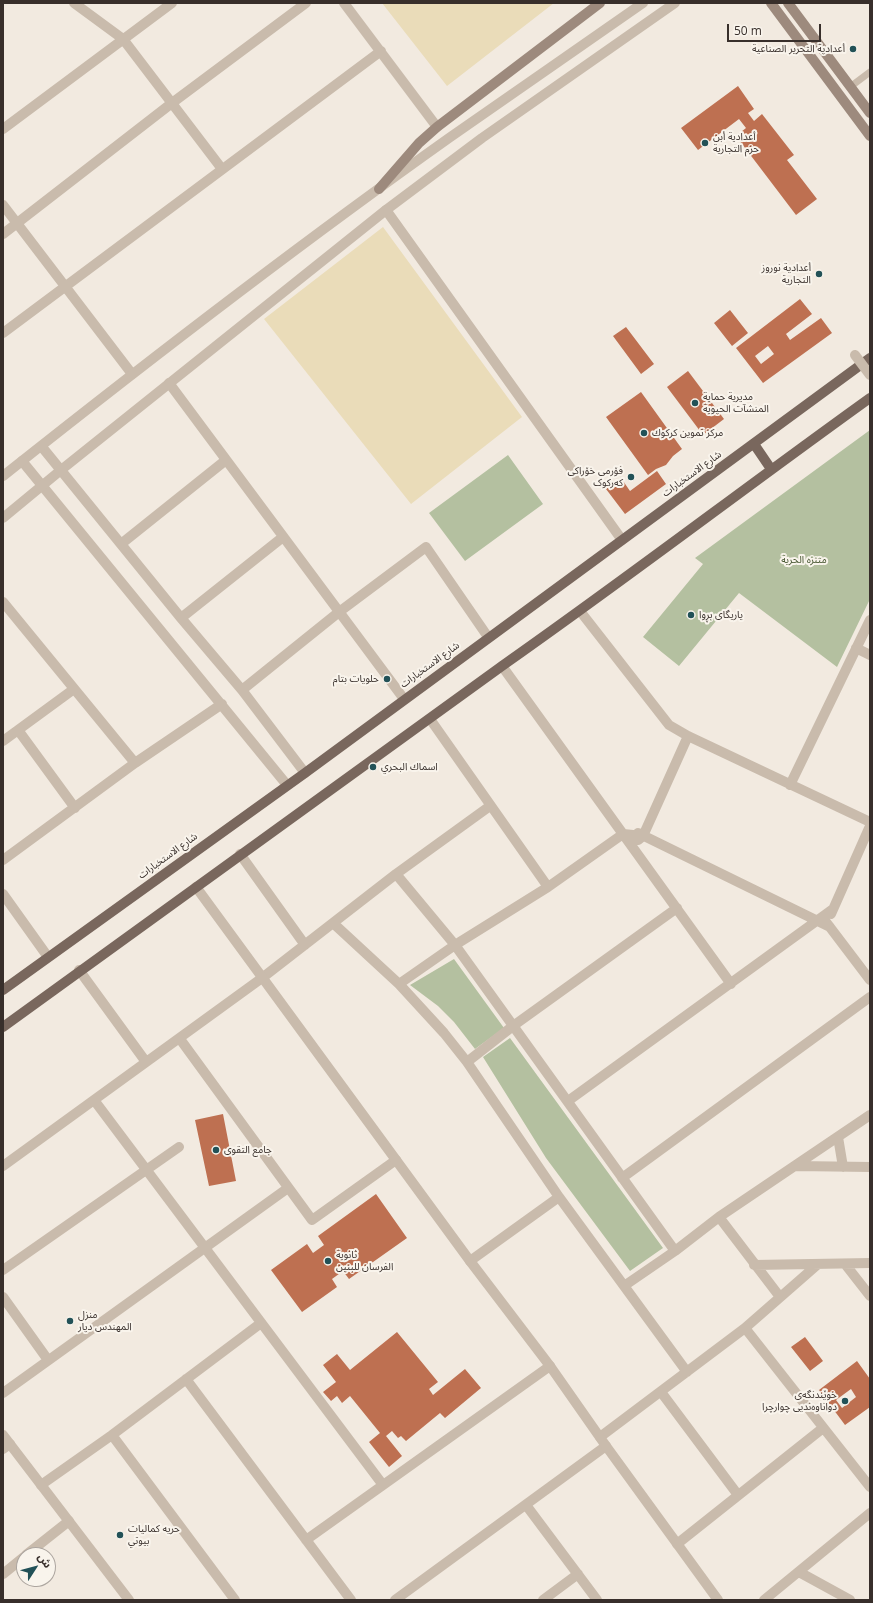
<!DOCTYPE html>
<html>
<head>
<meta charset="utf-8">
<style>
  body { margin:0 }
  #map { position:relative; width:873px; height:1603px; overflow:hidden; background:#f2eae0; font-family:"Open Sans","Noto Sans Arabic",sans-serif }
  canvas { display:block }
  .frame { position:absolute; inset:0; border:4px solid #382f2b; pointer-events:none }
  .north { position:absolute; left:16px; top:1547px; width:40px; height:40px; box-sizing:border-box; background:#f9f4ec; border:1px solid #aca59f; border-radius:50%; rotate:54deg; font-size:11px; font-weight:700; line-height:16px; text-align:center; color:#382f2b }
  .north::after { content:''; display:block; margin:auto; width:14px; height:18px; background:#225157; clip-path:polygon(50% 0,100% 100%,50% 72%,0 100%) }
  .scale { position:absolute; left:727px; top:24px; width:94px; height:18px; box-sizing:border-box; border:2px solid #382f2b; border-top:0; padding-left:5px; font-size:12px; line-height:14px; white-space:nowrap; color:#382f2b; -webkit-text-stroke:3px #f9f4ec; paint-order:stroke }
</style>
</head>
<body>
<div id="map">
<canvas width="873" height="1603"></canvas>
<div class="frame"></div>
<div class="north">ش</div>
<div class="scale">50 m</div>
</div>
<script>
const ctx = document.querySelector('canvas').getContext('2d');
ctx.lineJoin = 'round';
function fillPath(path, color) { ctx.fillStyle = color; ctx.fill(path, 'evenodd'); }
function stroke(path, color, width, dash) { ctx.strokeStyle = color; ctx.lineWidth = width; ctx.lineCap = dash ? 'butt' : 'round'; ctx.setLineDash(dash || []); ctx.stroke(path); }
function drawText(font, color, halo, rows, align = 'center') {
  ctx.font = font + ' "Open Sans","Noto Sans Arabic",sans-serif'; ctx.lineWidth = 4; ctx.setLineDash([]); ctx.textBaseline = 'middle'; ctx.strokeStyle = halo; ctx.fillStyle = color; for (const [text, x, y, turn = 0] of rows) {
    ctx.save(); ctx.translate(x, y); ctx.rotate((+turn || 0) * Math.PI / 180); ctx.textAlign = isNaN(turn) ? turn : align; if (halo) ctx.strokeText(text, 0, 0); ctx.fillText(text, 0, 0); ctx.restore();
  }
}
fillPath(new Path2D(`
  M 870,430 L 870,599 L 837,667 L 739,593 L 679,666 L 643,637 L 703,564 L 695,558 Z
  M 508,455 L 543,504 L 465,561 L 429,513 Z
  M 454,959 L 504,1028 L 475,1049 L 454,1022 L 438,1006 L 410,985 Z
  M 510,1038 L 663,1248 L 630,1271 L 546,1158 L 483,1057 Z`), '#b4c0a0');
fillPath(new Path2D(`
  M 382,3 L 554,3 L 447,86 Z
  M 383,227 L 522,417 L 411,504 L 264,319 Z`), '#eadcb9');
fillPath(new Path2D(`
  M 738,86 L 754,109 L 748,113 L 754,121 L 762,114 L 794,155 L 787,160 L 817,199 L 796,215 L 736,136 L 746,128 L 739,119 L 698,150 L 681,128 Z
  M 800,299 L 812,314 L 786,334 L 790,340 L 821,318 L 832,333 L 763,383 L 736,348 ZM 768,346 L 774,354 L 761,364 L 755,356 Z
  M 730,310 L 748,333 L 732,346 L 714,323 Z
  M 626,327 L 654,364 L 641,374 L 613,336 Z
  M 688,371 L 724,419 L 703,435 L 667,387 Z
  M 641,392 L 682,449 L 673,456 L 666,465 L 656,469 L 648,475 L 606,417 Z
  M 657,471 L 666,484 L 625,514 L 606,489 L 621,478 L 630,491 Z
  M 223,1114 L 236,1181 L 209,1186 L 195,1120 Z
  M 376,1194 L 407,1238 L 349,1279 L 343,1271 L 332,1279 L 337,1287 L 302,1312 L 271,1270 L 307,1244 L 313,1253 L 324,1245 L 318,1236 Z
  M 397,1332 L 438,1382 L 429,1389 L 433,1395 L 465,1369 L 481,1388 L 445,1418 L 440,1413 L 406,1441 L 401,1436 L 398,1438 L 392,1431 L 386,1436 L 402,1456 L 389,1467 L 369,1442 L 380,1433 L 350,1396 L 342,1403 L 337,1396 L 331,1401 L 323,1392 L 336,1382 L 323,1365 L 337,1354 L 350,1370 Z
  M 805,1337 L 823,1361 L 810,1371 L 791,1347 Z
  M 857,1361 L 870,1379 L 870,1407 L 845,1425 L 819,1390 ZM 851,1389 L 856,1397 L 842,1408 L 836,1400 Z`), '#be7051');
stroke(new Path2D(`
  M 850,87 L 870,72`), '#c9bbac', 7);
stroke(new Path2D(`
  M 74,3 L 123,39 L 222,169
  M 344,3 L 437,127
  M 3,129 L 172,3
  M 3,205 L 132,374
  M 386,210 L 622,540
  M 3,234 L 172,103 L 306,3
  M 3,333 L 381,51
  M 169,383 L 404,699
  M 42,447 L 181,618 L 242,690 L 305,773
  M 22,461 L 287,785
  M 121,544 L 226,460
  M 3,602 L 135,763
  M 580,611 L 669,725 L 688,736 L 870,822
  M 181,618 L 283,537
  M 856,648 L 870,655
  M 502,666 L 731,984
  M 242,690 L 339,612 L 426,547 L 488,637
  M 430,719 L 548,887
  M 18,730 L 75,808
  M 3,741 L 74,689
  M 790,785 L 870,620
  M 638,833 L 830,927
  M 638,840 L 643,836 L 688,736
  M 240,854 L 305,945
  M 3,860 L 135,763 L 222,704
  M 396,874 L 455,945 L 675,1251
  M 3,894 L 48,957
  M 831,914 L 870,826
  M 826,922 L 870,980
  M 333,923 L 399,984 L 444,1033 L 467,1062 L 559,1197 L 687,1372
  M 79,970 L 146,1062
  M 399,984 L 455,945 L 548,887 L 623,834 L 643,836
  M 180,1039 L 312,1220 L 396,1160
  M 467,1062 L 513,1026 L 677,908
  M 94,1100 L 383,1485
  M 568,1101 L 833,909
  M 838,1137 L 843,1167
  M 3,1166 L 262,978 L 396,874 L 490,806
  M 796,1166 L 870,1167
  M 622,1178 L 870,997
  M 719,1217 L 780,1297
  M 470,1261 L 559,1197
  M 845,1264 L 870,1296
  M 754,1265 L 870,1263
  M 3,1270 L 179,1147
  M 624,1286 L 675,1251 L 719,1217 L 870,1115
  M 3,1297 L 48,1360
  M 745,1328 L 870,1487
  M 186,1379 L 351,1600
  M 661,1392 L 738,1495
  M 3,1393 L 288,1188
  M 112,1435 L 235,1600
  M 600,1437 L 745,1328 L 817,1265
  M 3,1449 L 10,1444
  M 41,1485 L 112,1435 L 261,1323
  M 526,1505 L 597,1600
  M 306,1540 L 550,1366
  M 677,1544 L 823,1428
  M 26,1555 L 69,1521
  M 799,1572 L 850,1600
  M 3,1574 L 24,1557
  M 395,1600 L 606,1446
  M 543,1600 L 578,1574
  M 764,1600 L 870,1513`), '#c9bbac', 10);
stroke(new Path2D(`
  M 3,476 C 149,360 297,246 449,138 C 514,93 578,48 643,3
  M 3,518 L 61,470 L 386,210 L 482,138 L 675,3
  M 196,887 L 470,1261 L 550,1366 L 606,1446 L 718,1600
  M 3,1435 L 129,1600`), '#c9bbac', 10);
stroke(new Path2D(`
  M 771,3 L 870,136
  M 788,3 L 870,113
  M 379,189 L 419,143 L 437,127 L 600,3`), '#9d8a7d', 10);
stroke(new Path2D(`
  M 754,444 L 771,469
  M 3,990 L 305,773 L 870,358
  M 3,1027 L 502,666 C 626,579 746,487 870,398`), '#79675d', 10);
stroke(new Path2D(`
  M 855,355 L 870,375`), '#c9bbac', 10);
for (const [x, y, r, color] of [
  [853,49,4,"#225157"],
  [705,143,4,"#225157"],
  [819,274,4,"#225157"],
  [695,403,4,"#225157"],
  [644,433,4,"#225157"],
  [631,477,4,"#225157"],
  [691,615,4,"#225157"],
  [387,679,4,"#225157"],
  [373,767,4,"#225157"],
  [216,1150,4,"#225157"],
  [328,1261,4,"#225157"],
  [70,1321,4,"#225157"],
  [845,1401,4,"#225157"],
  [120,1535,4,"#225157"]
]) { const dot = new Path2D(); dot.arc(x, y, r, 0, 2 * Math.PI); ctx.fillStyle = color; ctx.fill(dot); stroke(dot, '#f9f4ec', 1.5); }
drawText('10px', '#382f2b', '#f9f4ec', [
  ["أعدادية التحرير الصناعية",845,49,"right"],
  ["أعدادية أبن",713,137],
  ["حزم التجارية",713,149],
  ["أعدادية نوروز",811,268,"right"],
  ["التجارية",811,280,"right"],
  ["مديرية حماية",703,397],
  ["المنشآت الحيوية",703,409],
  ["مركز تموين كركوك",652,433],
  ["فۆرمی خۆراکی",623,471,"right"],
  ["کەرکوک",623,483,"right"],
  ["یاریگای بڕوا",699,615],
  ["حلويات بتام",379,679,"right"],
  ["اسماك البحري",381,767],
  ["جامع التقوى",224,1150],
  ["ثانوية",336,1255],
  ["الفرسان للبنين",336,1267],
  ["منزل",78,1315],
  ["المهندس ديار",78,1327],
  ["خوێندنگەی",837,1395,"right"],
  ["دواناوەندیی چوارچرا",837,1407,"right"],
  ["حريه كماليات",128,1529],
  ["بيوتي",128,1541]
], 'left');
drawText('10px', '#382f2b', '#f9f4ec', [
  ["شارع الاستخبارات",692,474,-36],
  ["شارع الاستخبارات",430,665,-36],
  ["شارع الاستخبارات",168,856,-36]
]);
drawText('10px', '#455530', '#f9f4ec', [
  ["متنزه الحرية",804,560]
]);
</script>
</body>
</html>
